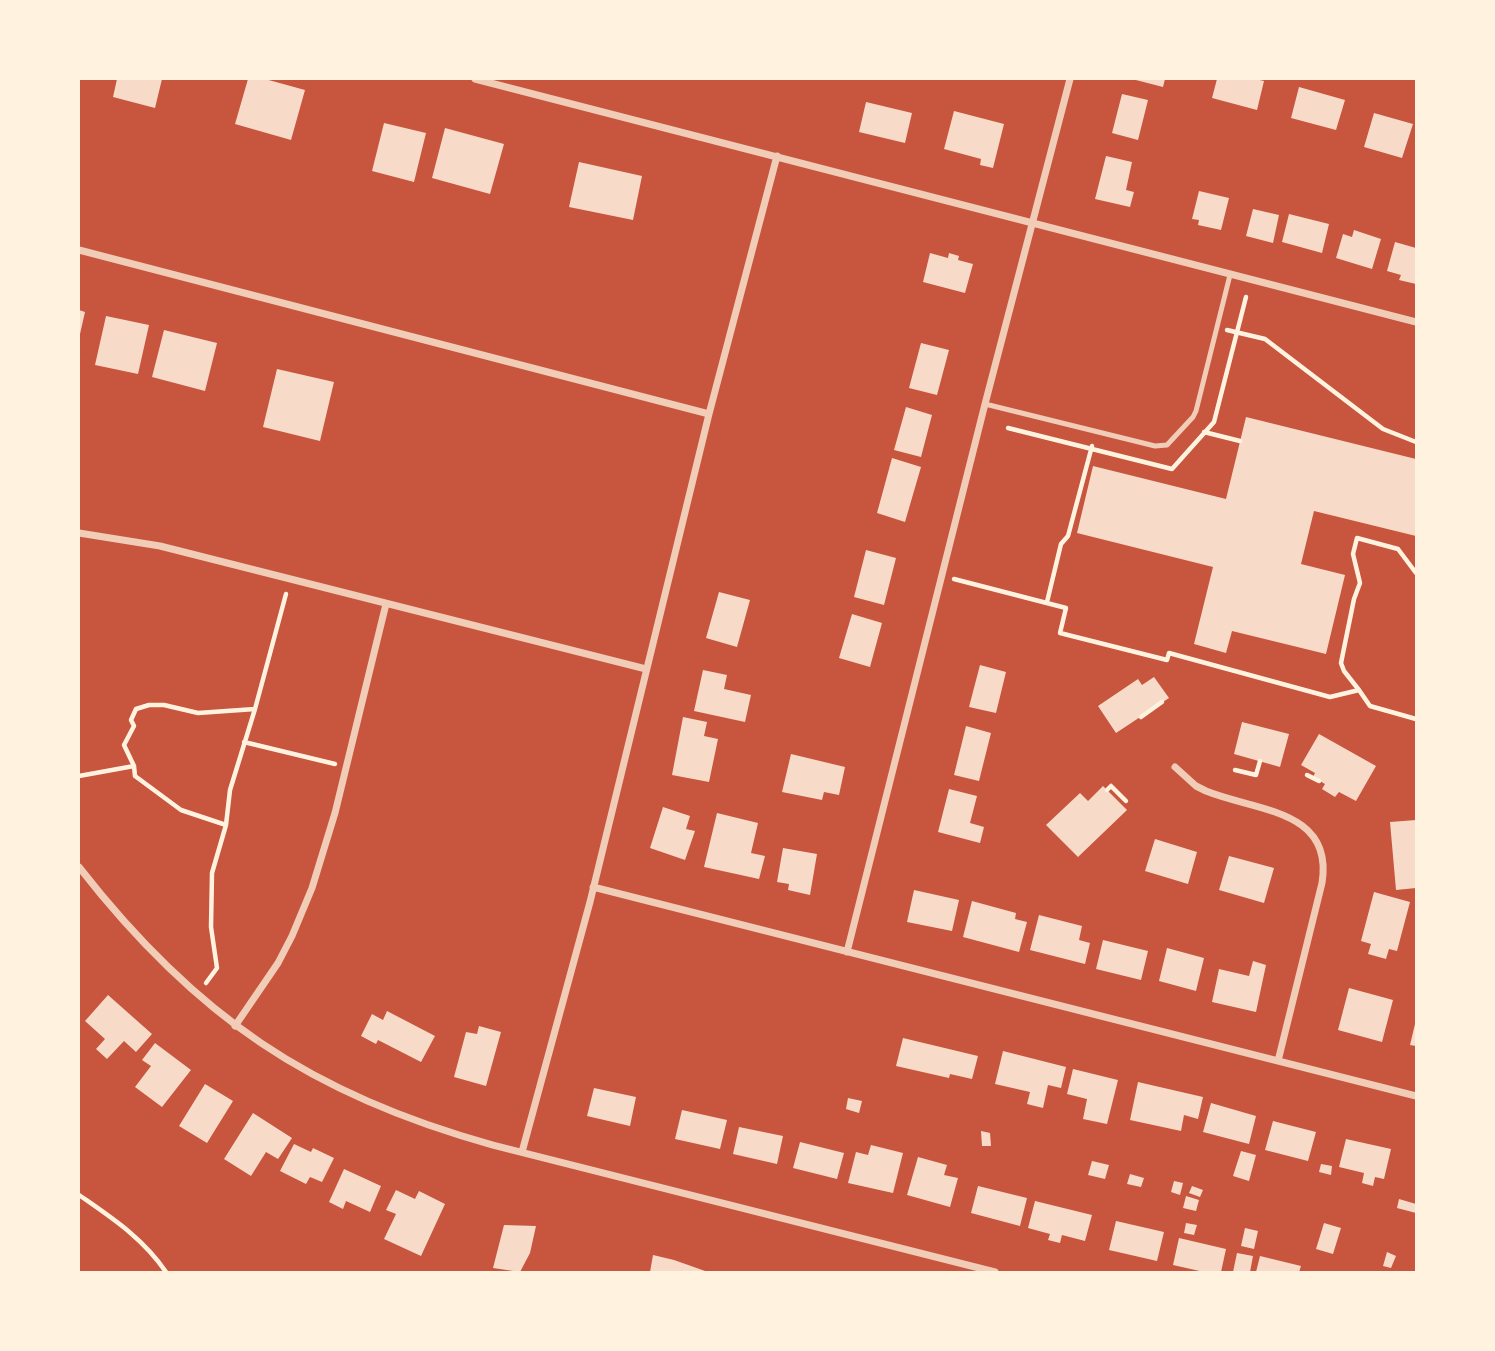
<!DOCTYPE html>
<html>
<head>
<meta charset="utf-8">
<style>
  body { margin:0 }
  #map { position:relative; width:1495px; height:1351px; overflow:hidden; background:#c8553d; font-family:"Alegreya Sans",sans-serif }
  canvas { display:block }
  .frame { position:absolute; inset:0; border:80px solid #fff3e0; pointer-events:none }
</style>
</head>
<body>
<div id="map">
<canvas width="1495" height="1351"></canvas>
<div class="frame"></div>
</div>
<script>
const ctx = document.querySelector('canvas').getContext('2d');
ctx.lineJoin = 'round';
function fillPath(path, color) { ctx.fillStyle = color; ctx.fill(path, 'evenodd'); }
function stroke(path, color, width, dash) { ctx.strokeStyle = color; ctx.lineWidth = width; ctx.lineCap = dash ? 'butt' : 'round'; ctx.setLineDash(dash || []); ctx.stroke(path); }
fillPath(new Path2D(`
  M 117,79 L 162,79 L 155,108 L 113,97 Z
  M 248,79 L 265,79 L 305,90 L 291,140 L 235,124 Z
  M 1132,79 L 1165,79 L 1163,87 Z
  M 1217,79 L 1255,79 L 1264,81 L 1257,110 L 1212,98 Z
  M 1299,87 L 1345,100 L 1336,130 L 1291,118 Z
  M 1122,94 L 1148,100 L 1138,140 L 1112,133 Z
  M 866,102 L 912,113 L 905,143 L 859,132 Z
  M 954,111 L 1004,124 L 993,168 L 980,165 L 981,159 L 944,149 Z
  M 1374,113 L 1413,124 L 1402,158 L 1364,147 Z
  M 384,123 L 426,133 L 414,182 L 372,171 Z
  M 445,128 L 504,144 L 490,194 L 432,178 Z
  M 1106,156 L 1132,162 L 1126,190 L 1134,192 L 1130,207 L 1095,199 Z
  M 579,162 L 642,176 L 633,220 L 569,207 Z
  M 1199,191 L 1229,198 L 1221,230 L 1198,225 L 1199,220 L 1192,219 Z
  M 1253,209 L 1279,215 L 1273,243 L 1246,236 Z
  M 1289,214 L 1329,224 L 1322,253 L 1282,242 Z
  M 1354,230 L 1381,239 L 1372,269 L 1336,258 L 1343,234 L 1352,237 Z
  M 1395,242 L 1416,248 L 1416,284 L 1399,280 L 1401,275 L 1387,271 Z
  M 930,253 L 948,258 L 949,253 L 959,256 L 958,260 L 973,264 L 965,293 L 923,282 Z
  M 79,310 L 85,312 L 80,334 L 79,334 Z
  M 106,316 L 149,325 L 138,374 L 95,365 Z
  M 164,330 L 217,343 L 205,391 L 152,377 Z
  M 921,343 L 949,350 L 937,395 L 909,388 Z
  M 277,369 L 334,382 L 320,441 L 263,427 Z
  M 906,407 L 932,415 L 921,457 L 894,450 Z
  M 1246,417 L 1416,459 L 1416,536 L 1314,511 L 1301,564 L 1345,575 L 1326,654 L 1232,631 L 1226,653 L 1194,644 L 1213,567 L 1077,533 L 1093,466 L 1226,499 Z
  M 892,458 L 921,467 L 905,522 L 877,513 Z
  M 866,550 L 896,558 L 884,605 L 854,597 Z
  M 719,592 L 750,600 L 737,647 L 706,638 Z
  M 852,614 L 882,623 L 870,667 L 839,658 Z
  M 980,665 L 1006,672 L 996,713 L 969,707 Z
  M 703,670 L 727,675 L 724,689 L 751,695 L 745,722 L 694,711 Z
  M 1154,677 L 1169,698 L 1116,733 L 1098,706 L 1138,679 L 1142,685 Z
  M 683,717 L 707,722 L 704,736 L 718,739 L 709,782 L 672,775 Z
  M 1242,722 L 1289,734 L 1280,767 L 1234,754 Z
  M 966,726 L 991,733 L 979,781 L 954,775 Z
  M 1319,734 L 1376,766 L 1356,801 L 1339,792 L 1335,797 L 1322,789 L 1325,784 L 1313,777 L 1315,773 L 1301,765 Z
  M 791,754 L 845,767 L 839,795 L 824,792 L 822,800 L 782,792 Z
  M 1103,786 L 1127,810 L 1078,857 L 1046,825 L 1080,793 L 1088,801 Z
  M 949,789 L 977,796 L 970,823 L 984,827 L 980,843 L 938,832 Z
  M 663,807 L 690,816 L 686,829 L 695,831 L 685,860 L 650,848 Z
  M 717,813 L 758,823 L 751,853 L 765,856 L 759,879 L 704,867 Z
  M 1416,820 L 1416,888 L 1396,890 L 1390,822 Z
  M 1155,839 L 1197,852 L 1188,884 L 1145,871 Z
  M 783,848 L 817,854 L 810,895 L 788,890 L 789,884 L 777,882 Z
  M 1229,856 L 1274,868 L 1264,903 L 1219,890 Z
  M 914,890 L 959,900 L 952,931 L 907,922 Z
  M 1374,892 L 1410,902 L 1397,951 L 1389,949 L 1386,959 L 1368,954 L 1371,944 L 1361,941 Z
  M 972,901 L 1016,913 L 1015,919 L 1027,922 L 1019,952 L 963,937 Z
  M 1039,915 L 1082,926 L 1079,940 L 1090,943 L 1085,964 L 1030,950 Z
  M 1103,940 L 1148,951 L 1141,980 L 1096,969 Z
  M 1167,948 L 1204,958 L 1196,991 L 1159,981 Z
  M 1253,961 L 1266,965 L 1256,1012 L 1212,1002 L 1219,969 L 1249,976 Z
  M 1349,988 L 1393,1000 L 1382,1042 L 1338,1030 Z
  M 108,995 L 152,1034 L 136,1052 L 124,1041 L 107,1059 L 96,1049 L 105,1039 L 85,1021 Z
  M 387,1011 L 435,1036 L 421,1062 L 378,1040 L 376,1044 L 361,1036 L 372,1014 L 383,1020 Z
  M 1415,1024 L 1416,1024 L 1416,1046 L 1410,1045 Z
  M 479,1026 L 501,1032 L 486,1086 L 454,1077 L 466,1032 L 477,1034 Z
  M 903,1038 L 978,1056 L 972,1079 L 950,1074 L 949,1078 L 896,1066 Z
  M 155,1043 L 191,1070 L 162,1107 L 135,1087 L 151,1066 L 142,1060 Z
  M 1003,1051 L 1066,1067 L 1061,1088 L 1048,1085 L 1043,1108 L 1027,1104 L 1030,1092 L 995,1084 Z
  M 1073,1069 L 1118,1080 L 1107,1124 L 1083,1119 L 1087,1099 L 1067,1094 Z
  M 1138,1082 L 1203,1097 L 1198,1119 L 1184,1115 L 1181,1131 L 1130,1120 Z
  M 205,1084 L 233,1101 L 207,1143 L 179,1126 Z
  M 594,1088 L 636,1097 L 630,1126 L 587,1116 Z
  M 848,1098 L 862,1101 L 859,1113 L 846,1109 Z
  M 1211,1103 L 1256,1116 L 1249,1144 L 1203,1132 Z
  M 682,1110 L 727,1120 L 720,1149 L 675,1139 Z
  M 253,1113 L 292,1138 L 278,1159 L 266,1152 L 251,1176 L 224,1159 Z
  M 1273,1121 L 1316,1132 L 1308,1161 L 1265,1150 Z
  M 739,1127 L 783,1136 L 777,1164 L 733,1154 Z
  M 981,1131 L 990,1133 L 991,1146 L 982,1146 Z
  M 1346,1139 L 1391,1149 L 1384,1179 L 1375,1177 L 1373,1186 L 1362,1183 L 1364,1173 L 1339,1167 Z
  M 800,1142 L 844,1153 L 837,1179 L 793,1168 Z
  M 294,1144 L 311,1152 L 313,1148 L 334,1158 L 322,1182 L 310,1177 L 306,1184 L 280,1171 Z
  M 871,1145 L 903,1153 L 893,1193 L 848,1183 L 856,1152 L 868,1155 Z
  M 1241,1151 L 1256,1155 L 1249,1181 L 1233,1176 Z
  M 918,1157 L 947,1165 L 944,1175 L 958,1178 L 950,1207 L 907,1195 Z
  M 1092,1161 L 1109,1165 L 1105,1179 L 1088,1175 Z
  M 1321,1164 L 1332,1166 L 1331,1175 L 1319,1172 Z
  M 344,1169 L 381,1186 L 370,1212 L 346,1201 L 343,1209 L 329,1202 Z
  M 1130,1174 L 1144,1178 L 1141,1187 L 1127,1184 Z
  M 1174,1181 L 1183,1183 L 1180,1195 L 1171,1192 Z
  M 978,1186 L 1027,1198 L 1020,1226 L 971,1213 Z
  M 1192,1186 L 1203,1190 L 1200,1197 L 1189,1193 Z
  M 396,1190 L 415,1199 L 419,1191 L 445,1204 L 421,1256 L 384,1239 L 396,1214 L 386,1210 Z
  M 1186,1196 L 1199,1200 L 1196,1211 L 1183,1208 Z
  M 1399,1199 L 1416,1204 L 1416,1213 L 1397,1208 Z
  M 1035,1201 L 1092,1215 L 1085,1241 L 1062,1235 L 1060,1243 L 1048,1240 L 1050,1234 L 1028,1228 Z
  M 1116,1221 L 1164,1232 L 1157,1261 L 1109,1250 Z
  M 1186,1223 L 1197,1225 L 1194,1235 L 1184,1233 Z
  M 1324,1223 L 1341,1228 L 1333,1254 L 1316,1249 Z
  M 504,1225 L 536,1226 L 530,1253 L 520,1272 L 493,1268 Z
  M 1245,1228 L 1258,1231 L 1254,1249 L 1241,1246 Z
  M 1179,1238 L 1226,1249 L 1221,1272 L 1204,1272 L 1173,1265 Z
  M 1387,1252 L 1396,1256 L 1391,1268 L 1383,1266 Z
  M 1237,1253 L 1253,1256 L 1250,1272 L 1233,1272 Z
  M 653,1255 L 674,1260 L 708,1272 L 650,1272 Z
  M 1260,1256 L 1301,1266 L 1299,1272 L 1256,1272 Z`), '#f7dbc8');
stroke(new Path2D(`
  M 1227,330 L 1265,339 L 1383,429 L 1416,442
  M 1008,428 L 1172,469 L 1214,422 L 1246,297
  M 1204,432 L 1240,441
  M 954,579 L 1066,608 L 1060,633 L 1167,660 L 1169,653 L 1330,697 L 1359,690 L 1370,706 L 1416,719
  M 1047,602 L 1061,544 L 1068,536 L 1092,446
  M 1359,690 L 1344,671 L 1341,663 L 1354,599 L 1360,583 L 1353,554 L 1357,538 L 1398,549 L 1416,573
  M 149,705 L 164,705 L 198,713 L 255,709 L 230,790 L 226,825 L 181,810 L 135,776 L 134,766 L 124,745 L 134,726 L 131,720 L 136,709 Z
  M 255,709 L 286,594
  M 1141,717 L 1162,702
  M 244,742 L 335,764
  M 1235,770 L 1256,775 L 1260,761
  M 1307,775 L 1319,781
  M 79,776 L 134,766
  M 1107,790 L 1111,786 L 1126,801
  M 206,983 L 217,968 L 211,927 L 212,873 L 226,825
  M 79,1195 C 112,1218 143,1238 166,1272`), '#fff3e0', 4.5);
stroke(new Path2D(`
  M 985,404 L 1155,446 L 1167,445 L 1193,417 L 1196,411 L 1230,275`), '#f1ccb7', 5);
stroke(new Path2D(`
  M 475,79 L 1416,322
  M 79,250 L 709,414
  M 79,533 L 160,546 L 646,669
  M 1175,767 L 1196,786 L 1206,791 C 1255,811 1334,809 1322,883 L 1278,1061
  M 79,867 C 195,1016 311,1095 493,1145 L 995,1272
  M 593,887 L 1416,1096
  M 847,952 L 985,404 L 1070,79
  M 235,1026 L 278,963 L 292,936 L 312,888 L 335,813 L 386,604
  M 522,1152 L 590,902 L 709,414 L 777,156`), '#f1ccb7', 7);
</script>
</body>
</html>
